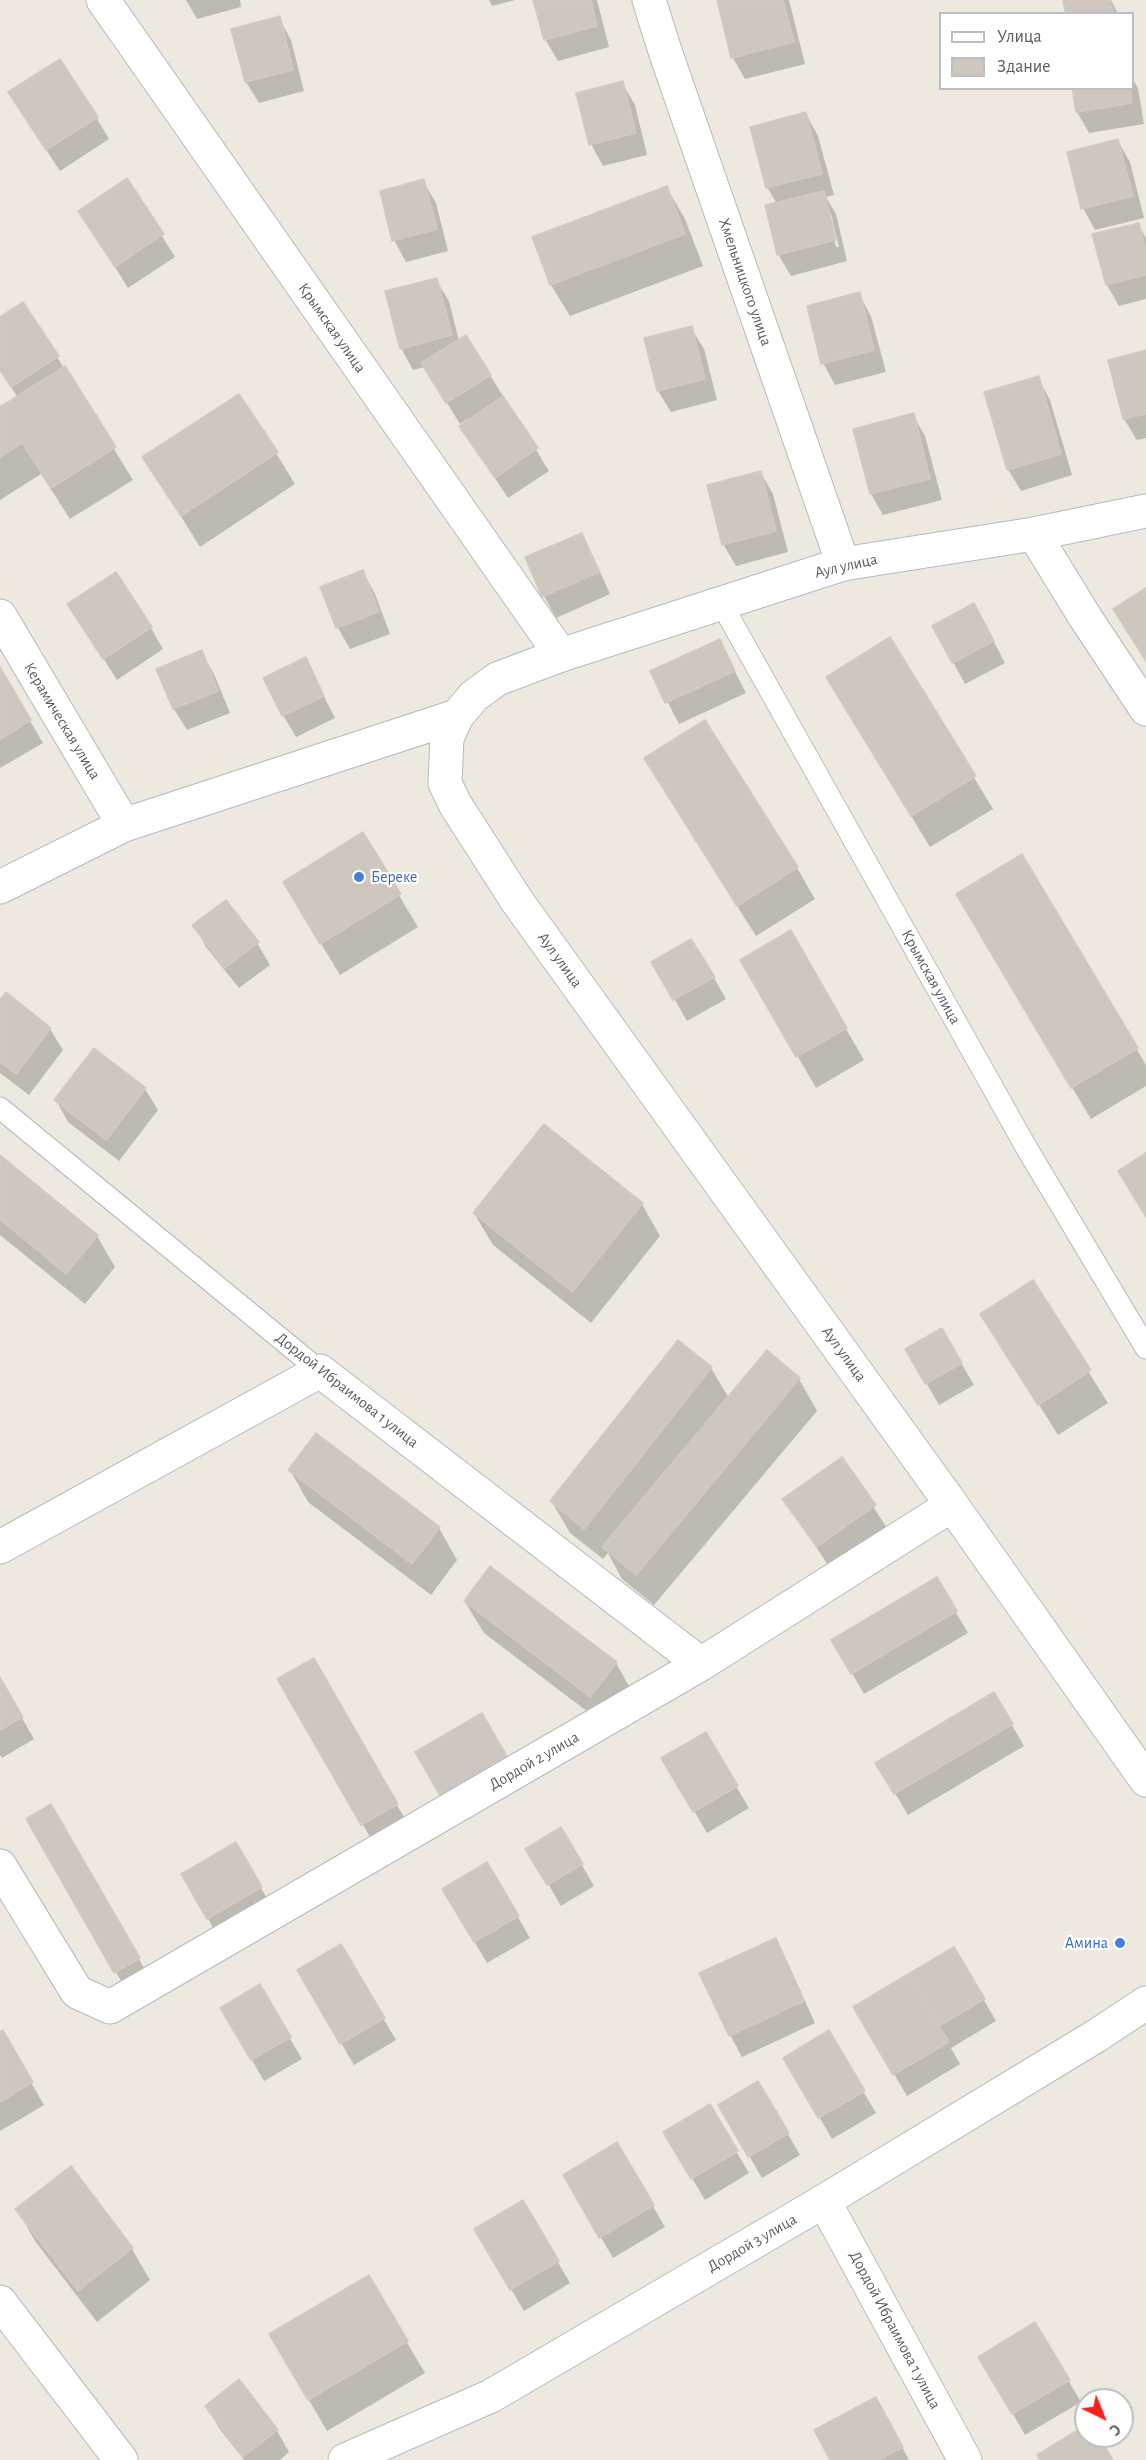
<!DOCTYPE html>
<html>
<head>
<meta charset="utf-8">
<style>
  body { margin:0 }
  #map { position:relative; width:1146px; height:2460px; overflow:hidden; background:#ede9df; font-family:"Alegreya Sans",sans-serif }
  canvas { display:block }
  .legend { position:absolute; left:939px; top:12px; width:195px; height:78px; box-sizing:border-box; background:#fff; border:2px solid #bcbec0; margin:0; padding:8px 10px; list-style:none; font-size:18px; color:#585d62 }
  .legend li { display:flex; align-items:center; gap:12px; height:30px }
  .legend b { width:30px; border:2px solid #bcbec0 }
  .north { position:absolute; left:1074px; top:2388px; width:60px; height:60px; box-sizing:border-box; background:#fff; border:2px solid #bcbec0; border-radius:50%; rotate:137deg; font-size:16px; font-weight:700; line-height:24px; text-align:center; color:#585d62 }
  .north::after { content:''; display:block; margin:auto; width:21px; height:27px; background:#fb1d17; clip-path:polygon(50% 0,100% 100%,50% 72%,0 100%) }
</style>
</head>
<body>
<div id="map">
<canvas width="1146" height="2460"></canvas>
<ul class="legend">
<li><b style="height:8px;background:#fff"></b>Улица</li>
<li><b style="height:16px;background:#cdc7c0"></b>Здание</li>
</ul>
<div class="north">С</div>
</div>
<script>
const ctx = document.querySelector('canvas').getContext('2d');
ctx.lineJoin = 'round';
function fillPath(path, color) { ctx.fillStyle = color; ctx.fill(path, 'evenodd'); }
function stroke(path, color, width, dash) { ctx.strokeStyle = color; ctx.lineWidth = width; ctx.lineCap = dash ? 'butt' : 'round'; ctx.setLineDash(dash || []); ctx.stroke(path); }
function drawText(font, color, halo, rows, align = 'center') {
  ctx.font = font + ' "Alegreya Sans",sans-serif'; ctx.lineWidth = 4.5; ctx.setLineDash([]); ctx.textBaseline = 'middle'; ctx.strokeStyle = halo; ctx.fillStyle = color; for (const [text, x, y, turn = 0] of rows) {
    ctx.save(); ctx.translate(x, y); ctx.rotate((+turn || 0) * Math.PI / 180); ctx.textAlign = isNaN(turn) ? turn : align; if (halo) ctx.strokeText(text, 0, 0); ctx.fillText(text, 0, 0); ctx.restore();
  }
}
fillPath(new Path2D(`
  M 186,0 L 240,0 L 241,7 L 197,19 Z
  M 489,0 L 515,0 L 492,6 Z
  M 535,0 L 597,0 L 609,47 L 558,61 L 545,39 Z
  M 719,0 L 789,0 L 805,64 L 745,79 L 733,58 Z
  M 1063,0 L 1111,0 L 1118,14 L 1067,14 Z
  M 279,18 L 291,40 L 304,91 L 259,103 L 246,82 Z
  M 1132,78 L 1138,88 L 1144,124 L 1089,133 L 1077,112 L 1073,88 L 1132,88 Z
  M 622,83 L 635,105 L 647,155 L 603,166 L 591,144 Z
  M 23,114 L 96,117 L 109,139 L 60,171 Z
  M 806,114 L 818,136 L 834,195 L 826,197 L 836,214 L 847,261 L 791,276 L 778,254 L 777,204 L 767,187 ZM 828,214 L 831,214 L 839,247 L 836,247 Z
  M 1118,141 L 1130,162 L 1144,218 L 1095,230 L 1083,208 Z
  M 127,180 L 175,257 L 128,288 L 80,211 Z
  M 423,181 L 436,203 L 448,251 L 406,262 L 394,240 Z
  M 667,188 L 685,219 L 703,266 L 570,316 L 551,285 L 534,238 Z
  M 1138,224 L 1146,238 L 1146,299 L 1119,306 L 1107,285 L 1094,235 Z
  M 436,280 L 449,301 L 459,341 L 490,375 L 549,471 L 508,498 L 461,426 L 468,422 L 467,419 L 460,424 L 425,367 L 413,370 L 401,348 Z
  M 859,294 L 871,316 L 886,372 L 835,385 L 823,363 Z
  M 0,319 L 57,357 L 133,480 L 70,519 L 41,474 L 0,500 L 0,409 L 18,398 L 0,370 Z
  M 691,328 L 704,349 L 717,400 L 671,412 L 658,391 L 645,339 Z
  M 1146,352 L 1146,438 L 1137,440 L 1124,419 Z
  M 1038,378 L 1050,400 L 1072,475 L 1021,491 L 1008,469 Z
  M 913,415 L 925,436 L 942,500 L 883,515 L 871,494 L 855,430 Z
  M 276,453 L 295,484 L 200,547 L 144,457 Z
  M 761,473 L 773,494 L 788,552 L 736,566 L 723,544 Z
  M 581,534 L 593,556 L 610,594 L 556,618 L 544,596 Z
  M 363,572 L 375,594 L 390,634 L 350,649 L 338,628 L 322,588 Z
  M 69,604 L 151,628 L 163,649 L 117,680 Z
  M 934,627 L 986,627 L 1005,663 L 965,684 Z
  M 890,639 L 993,809 L 930,847 L 846,709 Z
  M 719,641 L 746,693 L 679,724 L 652,672 Z
  M 201,652 L 214,674 L 230,713 L 187,730 L 174,709 L 158,670 Z
  M 305,659 L 335,718 L 296,737 L 283,715 Z
  M 0,670 L 43,743 L 0,768 Z
  M 664,790 L 797,868 L 815,899 L 756,936 Z
  M 362,834 L 418,927 L 340,975 L 303,914 Z
  M 1022,856 L 1146,1065 L 1146,1086 L 1091,1119 L 976,926 Z
  M 225,902 L 257,943 L 270,965 L 239,988 L 206,947 L 194,925 Z
  M 790,932 L 864,1060 L 816,1088 L 742,960 Z
  M 653,962 L 714,978 L 726,999 L 687,1021 Z
  M 0,1002 L 50,1029 L 63,1050 L 29,1095 L 0,1073 Z
  M 145,1089 L 158,1110 L 119,1161 L 68,1122 L 56,1100 Z
  M 0,1157 L 97,1236 L 115,1267 L 85,1304 L 0,1235 Z
  M 642,1204 L 660,1236 L 591,1323 L 493,1245 L 474,1213 Z
  M 1032,1282 L 1108,1403 L 1058,1435 L 982,1314 Z
  M 942,1330 L 974,1385 L 939,1405 L 907,1350 Z
  M 767,1352 L 799,1379 L 817,1411 L 654,1605 L 622,1579 L 608,1553 L 603,1559 L 570,1533 L 552,1502 L 711,1368 L 729,1398 Z
  M 842,1459 L 887,1528 L 830,1568 L 784,1499 Z
  M 290,1470 L 439,1528 L 457,1560 L 431,1595 L 308,1502 Z
  M 936,1579 L 968,1633 L 864,1694 L 833,1640 Z
  M 465,1602 L 616,1663 L 634,1695 L 609,1728 L 484,1633 Z
  M 313,1660 L 415,1836 L 381,1856 L 279,1680 Z
  M 0,1680 L 34,1739 L 2,1758 L 0,1755 Z
  M 994,1694 L 1024,1746 L 908,1815 L 877,1763 Z
  M 705,1734 L 749,1808 L 707,1833 L 663,1758 Z
  M 51,1806 L 151,1980 L 128,1993 L 28,1820 Z
  M 561,1829 L 594,1886 L 561,1906 L 528,1849 Z
  M 236,1844 L 273,1909 L 220,1940 L 183,1874 Z
  M 487,1864 L 530,1938 L 487,1963 L 456,1911 Z
  M 775,1940 L 787,1961 L 815,2023 L 742,2057 L 730,2035 Z
  M 340,1946 L 396,2040 L 354,2065 L 299,1971 Z
  M 954,1949 L 996,2021 L 951,2048 L 960,2064 L 907,2096 L 855,2008 Z
  M 259,1986 L 302,2059 L 264,2081 L 222,2008 Z
  M 2,2032 L 44,2105 L 0,2131 L 0,2034 Z
  M 828,2032 L 876,2113 L 832,2139 L 785,2058 Z
  M 758,2083 L 800,2155 L 762,2178 L 720,2106 Z
  M 710,2107 L 749,2173 L 705,2200 L 665,2133 Z
  M 617,2144 L 665,2227 L 613,2258 L 565,2176 Z
  M 523,2202 L 570,2283 L 524,2311 L 476,2230 Z
  M 17,2209 L 132,2249 L 150,2280 L 97,2322 L 35,2241 Z
  M 368,2277 L 425,2373 L 327,2431 L 289,2366 Z
  M 980,2357 L 1068,2380 L 1081,2402 L 1025,2435 Z
  M 239,2381 L 277,2431 L 289,2452 L 280,2460 L 244,2460 L 219,2428 L 207,2406 Z
  M 888,2420 L 909,2460 L 831,2460 Z`), '#0003');
const building = new Path2D(`
  M 533,0 L 591,0 L 597,26 L 544,40 Z
  M 717,0 L 783,0 L 794,42 L 731,58 Z
  M 1072,0 L 1110,0 L 1113,14 L 1066,14 L 1063,2 Z
  M 280,16 L 293,70 L 245,82 L 231,29 Z
  M 60,59 L 98,117 L 46,150 L 8,92 Z
  M 623,81 L 636,133 L 589,145 L 576,93 Z
  M 1072,88 L 1130,88 L 1132,103 L 1076,112 Z
  M 806,112 L 822,174 L 766,188 L 750,127 Z
  M 1118,139 L 1133,196 L 1081,209 L 1067,152 Z
  M 127,178 L 164,234 L 115,267 L 78,211 Z
  M 424,179 L 437,229 L 392,241 L 380,191 Z
  M 667,186 L 685,234 L 550,285 L 532,237 Z
  M 824,191 L 836,240 L 777,255 L 765,205 Z
  M 1139,223 L 1146,251 L 1146,275 L 1106,285 L 1092,234 Z
  M 437,278 L 452,335 L 400,349 L 385,291 Z
  M 860,292 L 874,350 L 821,364 L 807,306 Z
  M 23,302 L 59,356 L 11,387 L 0,370 L 0,317 Z
  M 692,326 L 705,379 L 657,391 L 644,338 Z
  M 466,335 L 491,375 L 446,403 L 421,363 Z
  M 1146,350 L 1146,414 L 1123,419 L 1108,360 Z
  M 65,366 L 116,447 L 51,488 L 22,443 L 0,457 L 0,407 Z
  M 1039,376 L 1061,454 L 1007,470 L 984,392 Z
  M 239,394 L 278,452 L 181,516 L 142,457 Z
  M 503,396 L 538,448 L 495,478 L 459,426 Z
  M 914,413 L 930,479 L 870,494 L 853,429 Z
  M 761,471 L 776,531 L 722,545 L 707,485 Z
  M 582,533 L 599,572 L 542,597 L 525,557 Z
  M 363,570 L 379,612 L 336,628 L 320,587 Z
  M 116,572 L 152,627 L 103,659 L 67,604 Z
  M 1146,588 L 1146,661 L 1113,609 Z
  M 974,603 L 994,641 L 952,663 L 932,626 Z
  M 890,637 L 976,776 L 911,816 L 826,677 Z
  M 720,639 L 735,671 L 665,703 L 650,671 Z
  M 202,650 L 218,691 L 173,709 L 156,669 Z
  M 306,657 L 324,696 L 282,716 L 263,678 Z
  M 0,667 L 31,720 L 0,739 Z
  M 705,720 L 798,867 L 737,906 L 644,758 Z
  M 363,832 L 401,894 L 320,944 L 283,882 Z
  M 1022,854 L 1138,1048 L 1071,1088 L 956,894 Z
  M 226,900 L 259,942 L 225,968 L 192,925 Z
  M 791,930 L 847,1028 L 796,1057 L 740,960 Z
  M 691,939 L 715,977 L 673,1000 L 651,962 Z
  M 6,992 L 51,1028 L 16,1074 L 0,1062 L 0,1000 Z
  M 94,1048 L 146,1088 L 106,1140 L 54,1100 Z
  M 544,1124 L 643,1203 L 572,1292 L 473,1213 Z
  M 1146,1153 L 1146,1217 L 1118,1171 Z
  M 0,1155 L 98,1235 L 66,1274 L 0,1219 Z
  M 1033,1280 L 1091,1370 L 1038,1405 L 980,1314 Z
  M 942,1328 L 962,1363 L 925,1384 L 905,1349 Z
  M 678,1340 L 712,1367 L 584,1529 L 550,1501 Z
  M 767,1350 L 800,1378 L 636,1575 L 602,1547 Z
  M 316,1433 L 440,1527 L 412,1564 L 288,1470 Z
  M 842,1457 L 876,1505 L 817,1547 L 782,1499 Z
  M 490,1566 L 617,1662 L 590,1697 L 464,1601 Z
  M 937,1577 L 957,1611 L 851,1674 L 831,1640 Z
  M 314,1658 L 398,1804 L 361,1825 L 277,1679 Z
  M 0,1677 L 23,1717 L 0,1730 Z
  M 994,1692 L 1013,1724 L 894,1794 L 875,1763 Z
  M 482,1713 L 508,1758 L 441,1797 L 415,1752 Z
  M 706,1732 L 738,1786 L 693,1812 L 661,1758 Z
  M 51,1804 L 140,1958 L 114,1973 L 26,1819 Z
  M 561,1827 L 583,1864 L 547,1885 L 525,1849 Z
  M 236,1842 L 262,1887 L 207,1919 L 181,1874 Z
  M 487,1862 L 519,1916 L 474,1942 L 442,1889 Z
  M 776,1938 L 804,2001 L 729,2036 L 699,1973 Z
  M 341,1944 L 385,2018 L 340,2044 L 297,1970 Z
  M 954,1947 L 985,1999 L 939,2026 L 908,1974 Z
  M 908,1974 L 949,2042 L 893,2075 L 853,2007 Z
  M 260,1984 L 291,2037 L 251,2060 L 220,2008 Z
  M 3,2030 L 33,2082 L 0,2102 L 0,2032 Z
  M 829,2030 L 865,2091 L 818,2118 L 783,2058 Z
  M 758,2081 L 789,2133 L 748,2157 L 718,2105 Z
  M 710,2104 L 738,2151 L 691,2179 L 663,2132 Z
  M 617,2142 L 654,2205 L 599,2238 L 563,2175 Z
  M 71,2166 L 133,2248 L 78,2291 L 15,2209 Z
  M 523,2200 L 559,2261 L 510,2290 L 474,2229 Z
  M 369,2275 L 408,2341 L 308,2400 L 269,2334 Z
  M 1035,2322 L 1070,2380 L 1012,2414 L 978,2357 Z
  M 239,2379 L 278,2430 L 243,2457 L 205,2406 Z
  M 876,2397 L 903,2447 L 879,2460 L 830,2460 L 814,2430 Z
  M 1086,2425 L 1086,2436 L 1098,2436 L 1113,2460 L 1040,2460 L 1037,2455 Z`);
fillPath(building, '#cdc7c0');
stroke(building, '#d2cabd', 1.5);
const lane = new Path2D(`
  M 721,603 L 1026,1147 L 1146,1348
  M 0,1108 L 320,1371`);
const street = new Path2D(`
  M 103,0 L 561,655
  M 649,0 L 665,51 L 843,564
  M 1034,534 L 1085,617 L 1146,709
  M 0,616 L 124,825
  M 0,887 L 124,825 L 457,716
  M 0,1547 L 320,1371 L 701,1664
  M 0,1866 L 77,1992 L 110,2007 L 701,1664 L 952,1505
  M 824,2201 L 965,2460
  M 0,2302 L 121,2460`);
const secondary = new Path2D(`
  M 1146,511 L 1034,534 L 843,564 L 561,655 L 497,679 L 474,696 L 457,716 L 447,738 L 445,783 L 455,804 L 517,901 L 952,1505 L 1146,1780
  M 345,2460 L 491,2396 L 824,2201 L 1096,2036 L 1146,2003`);
stroke(lane, '#b5b8be', 23);
stroke(street, '#b5b8be', 35);
stroke(secondary, '#b5bac0', 35);
stroke(lane, '#fff', 21);
stroke(street, '#fff', 33);
stroke(secondary, '#fff', 33);
for (const [x, y, r, color] of [
  [359,877,6,"#3f7fe0"],
  [1120,1943,6,"#3f7fe0"]
]) { const dot = new Path2D(); dot.arc(x, y, r, 0, 2 * Math.PI); ctx.fillStyle = color; ctx.fill(dot); stroke(dot, '#fff', 2); }
drawText('16px', '#585d62', '#fff', [
  ["Хмельницкого улица",745,282,71],
  ["Крымская улица",332,328,55],
  ["Аул улица",846,566,-13],
  ["Керамическая улица",62,721,59],
  ["Аул улица",560,960,54],
  ["Крымская улица",931,977,61],
  ["Аул улица",844,1354,54],
  ["Дордой Ибраимова 1 улица",347,1390,38],
  ["Дордой 2 улица",534,1761,-30],
  ["Дордой 3 улица",752,2243,-30],
  ["Дордой Ибраимова 1 улица",895,2330,62]
]);
drawText('16px', '#366cbe', '#fff', [
  ["Береке",371,877],
  ["Амина",1108,1943,"right"]
], 'left');
</script>
</body>
</html>
